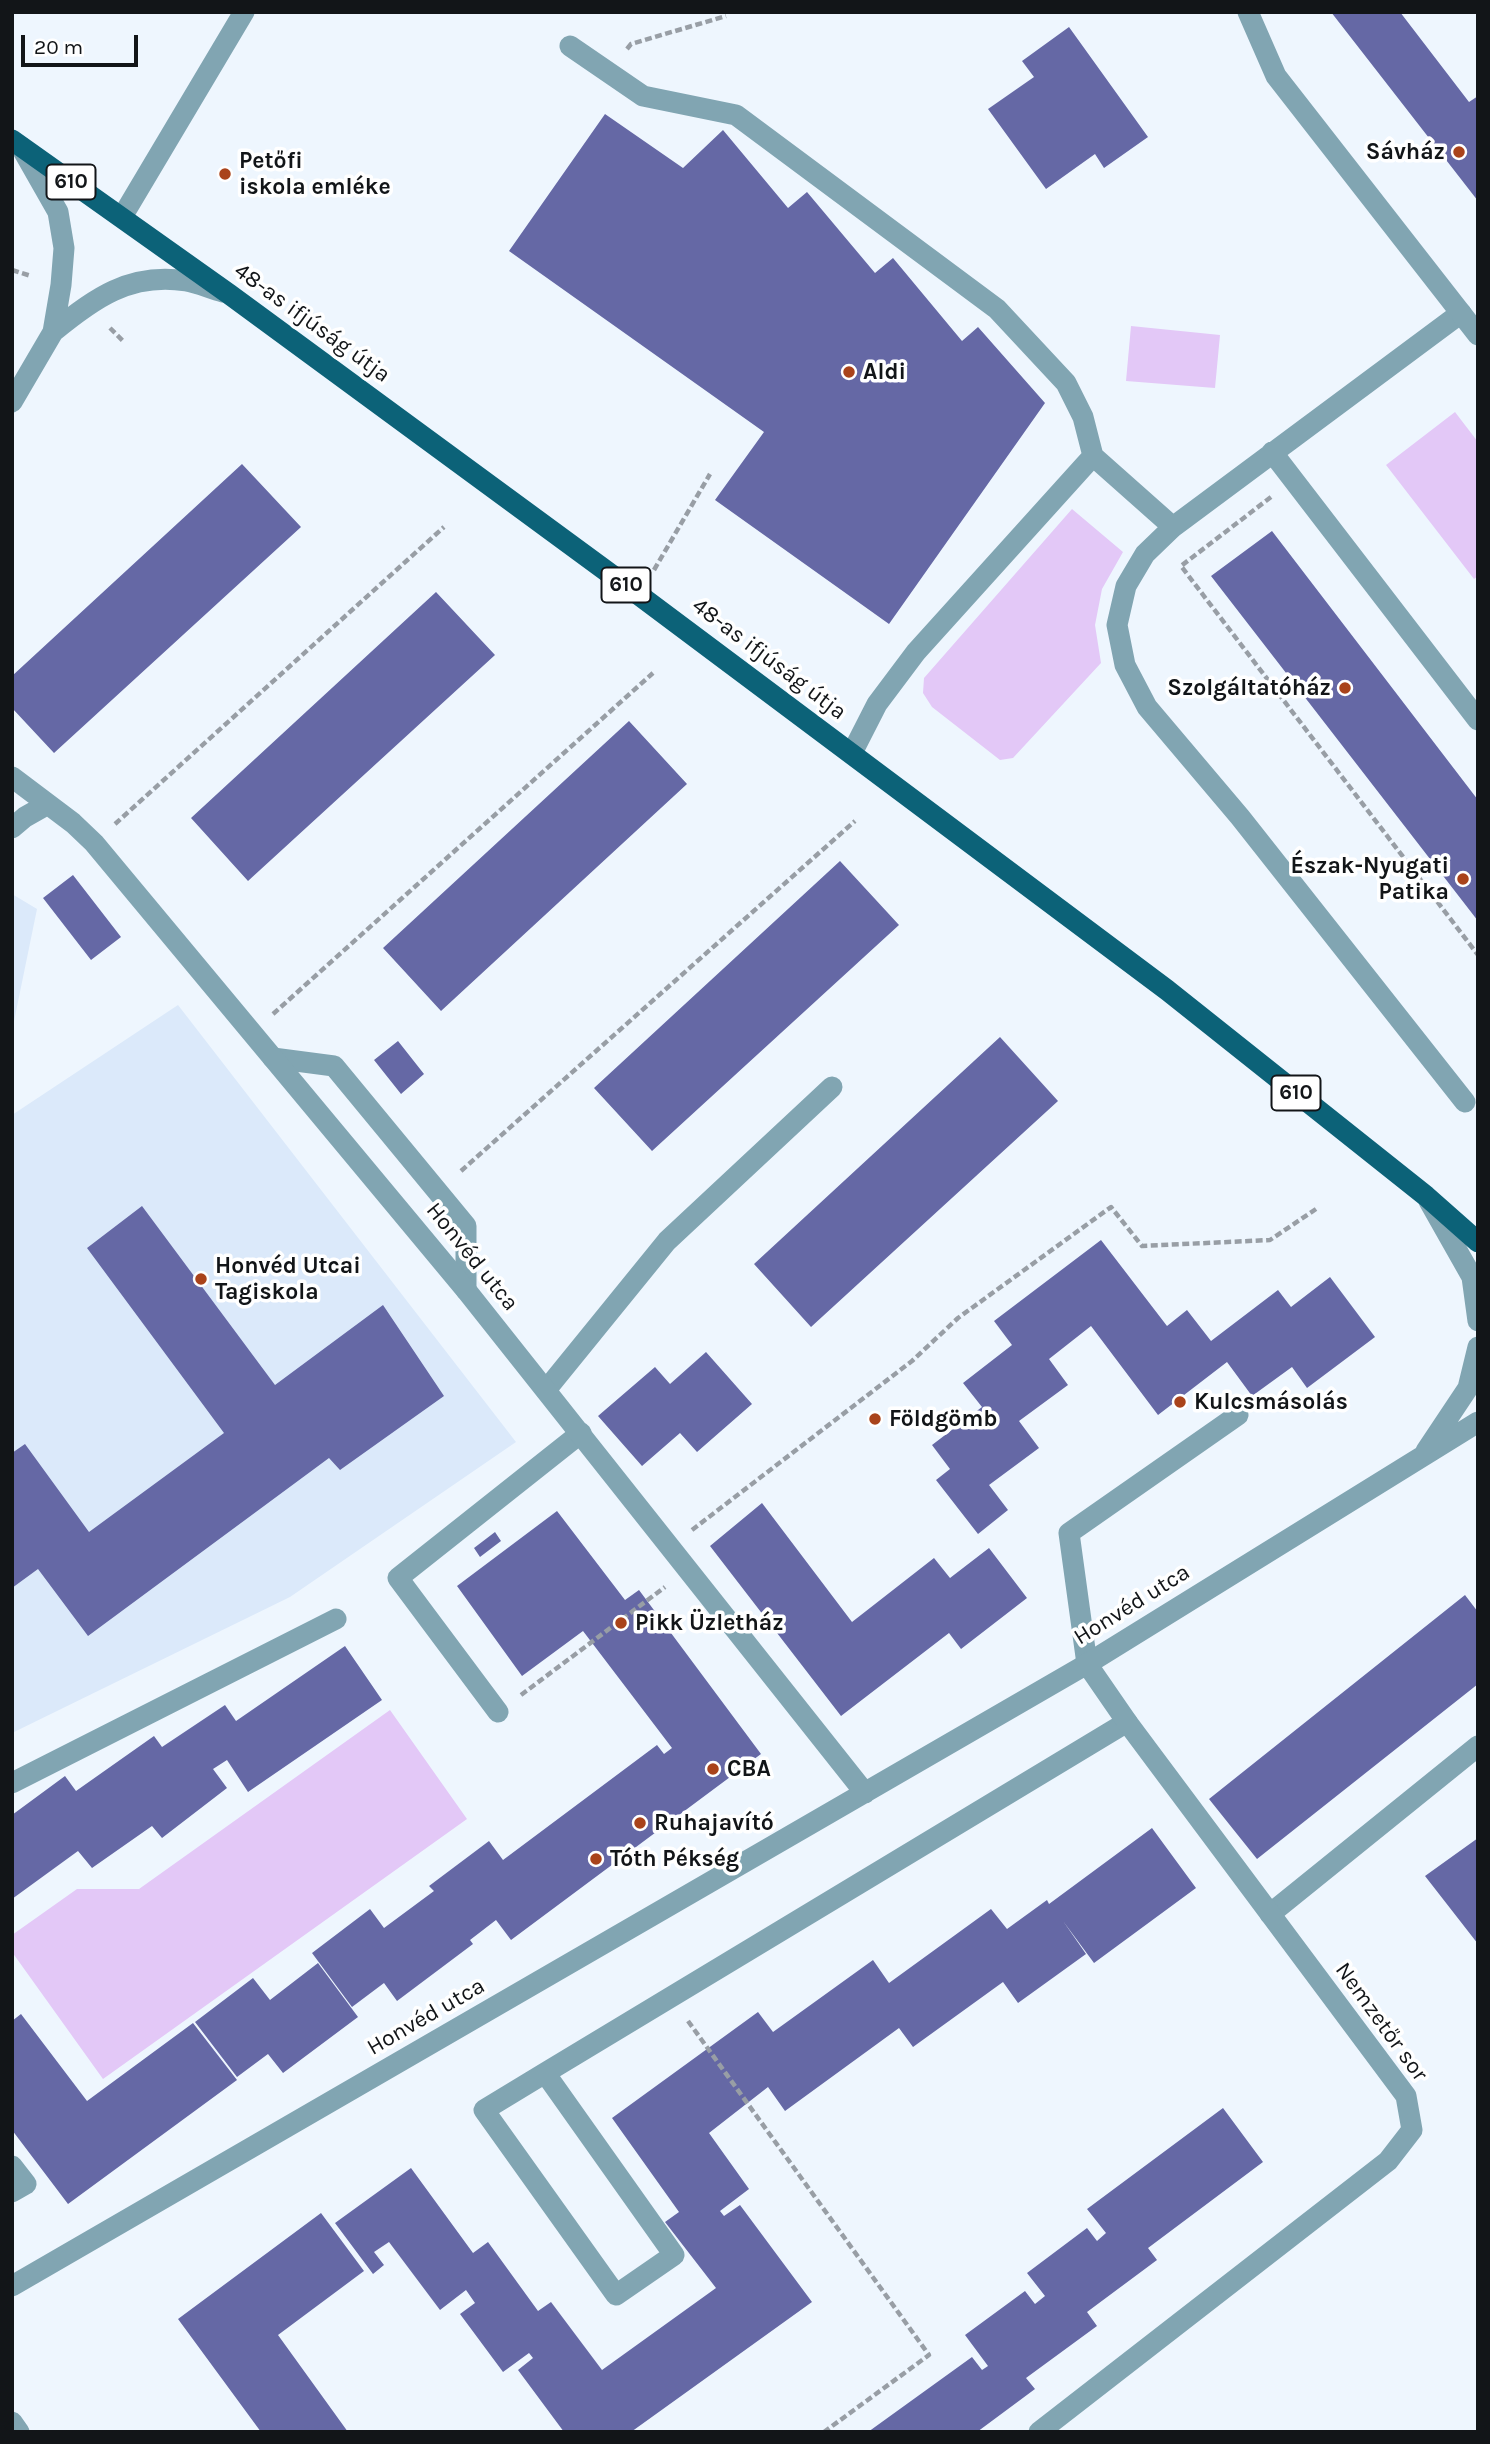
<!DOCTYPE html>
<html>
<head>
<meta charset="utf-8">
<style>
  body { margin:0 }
  #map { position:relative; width:1490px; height:2444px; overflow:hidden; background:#eef6fe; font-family:Karla,sans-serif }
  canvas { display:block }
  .frame { position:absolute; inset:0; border:14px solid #121518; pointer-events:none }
  .scale { position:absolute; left:21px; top:35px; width:117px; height:32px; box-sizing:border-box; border:4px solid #121518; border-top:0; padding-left:9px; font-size:21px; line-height:24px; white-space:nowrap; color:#121518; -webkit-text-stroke:5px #fff; paint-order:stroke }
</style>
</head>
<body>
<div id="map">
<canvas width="1490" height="2444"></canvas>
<div class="frame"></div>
<div class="scale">20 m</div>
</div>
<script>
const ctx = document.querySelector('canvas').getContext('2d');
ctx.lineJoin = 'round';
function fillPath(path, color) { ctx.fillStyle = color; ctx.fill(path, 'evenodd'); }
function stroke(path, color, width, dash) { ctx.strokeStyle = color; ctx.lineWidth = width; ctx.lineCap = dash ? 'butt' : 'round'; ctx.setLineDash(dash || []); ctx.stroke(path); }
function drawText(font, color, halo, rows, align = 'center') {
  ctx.font = font + ' Karla,sans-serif'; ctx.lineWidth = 7; ctx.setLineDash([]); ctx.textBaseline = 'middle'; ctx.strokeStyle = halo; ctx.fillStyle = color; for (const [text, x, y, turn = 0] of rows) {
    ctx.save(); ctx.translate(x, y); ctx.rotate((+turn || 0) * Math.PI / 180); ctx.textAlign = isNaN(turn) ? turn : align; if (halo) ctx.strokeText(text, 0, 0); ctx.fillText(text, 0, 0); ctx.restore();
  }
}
fillPath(new Path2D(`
  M 12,894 L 37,909 L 12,1031 Z
  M 178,1005 L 516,1442 L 290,1597 L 12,1733 L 12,1115 Z`), '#dbe9fa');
fillPath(new Path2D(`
  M 1131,326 L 1220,335 L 1215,388 L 1126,381 Z
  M 1455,412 L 1478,442 L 1478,576 L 1474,579 L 1386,465 Z
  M 1072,509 L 1123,552 L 1102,589 L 1095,625 L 1101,663 L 1013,758 L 1000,760 L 932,707 L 923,693 L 924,678 Z
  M 390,1710 L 467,1819 L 103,2079 L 12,1952 L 12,1935 L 77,1889 L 139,1889 Z`), '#e3c8f7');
fillPath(new Path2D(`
  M 1331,12 L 1400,12 L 1469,102 L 1478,96 L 1478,201 Z
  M 1069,27 L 1148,137 L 1104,168 L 1095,154 L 1046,189 L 988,109 L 1034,77 L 1022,61 Z
  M 605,114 L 683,168 L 723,130 L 788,208 L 807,192 L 875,273 L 893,258 L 962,341 L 978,327 L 1045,403 L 889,624 L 715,500 L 764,432 L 509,251 Z
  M 242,464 L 301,527 L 54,753 L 12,708 L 12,676 Z
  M 1272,531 L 1478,800 L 1478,921 L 1211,576 Z
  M 436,592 L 495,655 L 248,881 L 191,818 Z
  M 629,721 L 687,784 L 441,1011 L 383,948 Z
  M 840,861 L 899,925 L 652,1151 L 594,1088 Z
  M 73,875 L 121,937 L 91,960 L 43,898 Z
  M 1000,1037 L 1058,1101 L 811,1327 L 754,1264 Z
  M 398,1041 L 424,1074 L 401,1094 L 374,1060 Z
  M 142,1206 L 275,1385 L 383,1305 L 444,1396 L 340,1470 L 329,1458 L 88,1636 L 38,1569 L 12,1588 L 12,1453 L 25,1444 L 89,1532 L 224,1433 L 87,1248 Z
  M 1101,1240 L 1167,1326 L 1187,1310 L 1211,1341 L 1278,1290 L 1291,1307 L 1330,1277 L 1375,1337 L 1307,1388 L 1292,1367 L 1252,1396 L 1227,1362 L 1158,1415 L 1091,1326 L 1049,1359 L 1068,1385 L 1019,1421 L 1039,1448 L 989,1485 L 1008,1510 L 978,1534 L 936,1480 L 950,1469 L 932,1445 L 982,1407 L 963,1383 L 1012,1345 L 994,1321 Z
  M 706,1352 L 752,1404 L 697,1452 L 680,1433 L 642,1466 L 598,1416 L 655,1367 L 670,1384 Z
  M 762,1503 L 852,1622 L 934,1558 L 950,1578 L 989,1548 L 1027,1598 L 961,1649 L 949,1633 L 841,1716 L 710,1546 Z
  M 557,1511 L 625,1600 L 639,1590 L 761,1754 L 511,1940 L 496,1920 L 470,1940 L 473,1944 L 397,2001 L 384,1983 L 352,2007 L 312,1953 L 370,1909 L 384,1928 L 434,1891 L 429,1886 L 489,1841 L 503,1860 L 657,1745 L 664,1754 L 672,1748 L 583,1631 L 522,1676 L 457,1586 Z
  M 495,1532 L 501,1541 L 480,1557 L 474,1548 Z
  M 1465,1595 L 1478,1612 L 1478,1684 L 1257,1859 L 1209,1799 Z
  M 345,1646 L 382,1700 L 248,1792 L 227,1760 L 213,1769 L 227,1788 L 162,1838 L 152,1826 L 92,1868 L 78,1851 L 12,1899 L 12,1815 L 65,1776 L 76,1791 L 154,1736 L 162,1747 L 225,1705 L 236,1721 Z
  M 1152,1828 L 1196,1888 L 1094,1963 L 1063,1921 L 1086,1954 L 1018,2003 L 1003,1982 L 913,2047 L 899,2028 L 785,2111 L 768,2087 L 709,2133 L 749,2189 L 720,2211 L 724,2216 L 740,2205 L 812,2302 L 631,2432 L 564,2432 L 518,2370 L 533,2358 L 529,2353 L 503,2372 L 460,2314 L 475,2303 L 466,2290 L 440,2310 L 389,2242 L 374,2252 L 384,2265 L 373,2274 L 335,2223 L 411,2168 L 473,2253 L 488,2242 L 538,2311 L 551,2302 L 602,2370 L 716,2288 L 665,2222 L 679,2212 L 612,2118 L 758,2012 L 773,2032 L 873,1960 L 889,1983 L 991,1909 L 1007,1929 L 1047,1900 L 1049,1904 Z
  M 1478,1838 L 1478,1944 L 1425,1876 Z
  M 318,1963 L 358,2017 L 283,2073 L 268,2054 L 237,2077 L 195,2022 L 253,1978 L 270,2000 Z
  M 21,2014 L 87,2101 L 193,2023 L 237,2080 L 68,2204 L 12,2130 L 12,2021 Z
  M 1223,2108 L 1263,2162 L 1148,2248 L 1157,2260 L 1087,2312 L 1097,2326 L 1026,2378 L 1035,2389 L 977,2432 L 868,2432 L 972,2357 L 982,2370 L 988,2366 L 965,2335 L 1025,2291 L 1035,2304 L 1045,2296 L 1027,2273 L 1087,2228 L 1097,2241 L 1106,2233 L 1087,2209 Z
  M 321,2213 L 364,2271 L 278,2335 L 348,2432 L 261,2432 L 178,2319 Z`), '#6568a5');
stroke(new Path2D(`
  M 627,49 L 631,44 L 726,16
  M 12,270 L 31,276
  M 110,328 L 124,342
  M 1271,497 L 1181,566 L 1478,955
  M 654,570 L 710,474
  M 115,824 L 444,527
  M 273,1014 L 653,673
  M 461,1171 L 855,821
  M 692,1530 L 912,1361 L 958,1318 L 1111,1207 L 1142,1246 L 1270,1240 L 1316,1209
  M 521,1695 L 665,1587
  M 688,2021 L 929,2355 L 824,2432`), '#989ea5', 4.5, [7, 3.5]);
stroke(new Path2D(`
  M 570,46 L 643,96 L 736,115 L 997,309 L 1066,383 L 1083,417 L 1093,456 L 916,652 L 877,704 L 852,753
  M 1461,313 L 1173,527 L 1145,554 L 1126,586 L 1117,625 L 1125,665 L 1147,707 L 1240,817 L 1465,1102
  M 1272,452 L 1478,720
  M 1093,456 L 1173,527
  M 273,1058 L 334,1066 L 466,1226 L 466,1290
  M 546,1390 L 667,1241 L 832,1087
  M 1087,1664 L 1069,1533 L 1238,1415
  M 498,1712 L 398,1578 L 581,1433
  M 12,1783 L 336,1619
  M 1270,1914 L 1478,1746
  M 545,2073 L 674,2255 L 616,2295 L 484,2110 L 545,2073 L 1127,1722
  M 12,2166 L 26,2184 L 12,2192`), '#81a5b2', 21);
stroke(new Path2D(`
  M 1248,12 L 1276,76 L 1478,335
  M 122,217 L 244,12
  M 53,332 C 93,299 130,272 186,281 C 198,283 211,289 223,292
  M 12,402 L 53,332 L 61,285 L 64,248 L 58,212 L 21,147
  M 12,777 L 73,823 L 94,843 L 466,1290 L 865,1793
  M 12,828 L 25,817 L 48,804
  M 1429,1201 L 1472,1277 L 1478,1321
  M 1426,1451 L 1468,1388 L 1478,1347
  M 12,2286 L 1087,1664 L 1478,1422
  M 12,2422 L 19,2432
  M 1039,2432 L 1388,2161 L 1412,2130 L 1406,2096 L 1127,1722 L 1087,1664`), '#81a5b2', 21);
stroke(new Path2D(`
  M 12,140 L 229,294 L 639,595 L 1167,990 L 1426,1196 L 1478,1242`), '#0c6278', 21);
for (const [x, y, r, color] of [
  [1459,152,7,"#a9431b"],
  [225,174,7,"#a9431b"],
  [849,372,7,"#a9431b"],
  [1345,688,7,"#a9431b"],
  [1463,879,7,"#a9431b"],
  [201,1279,7,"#a9431b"],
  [1180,1402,7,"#a9431b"],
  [875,1419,7,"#a9431b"],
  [621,1623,7,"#a9431b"],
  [713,1769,7,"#a9431b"],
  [640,1823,7,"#a9431b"],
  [596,1859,7,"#a9431b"]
]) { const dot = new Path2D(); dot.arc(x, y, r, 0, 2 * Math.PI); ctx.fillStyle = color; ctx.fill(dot); stroke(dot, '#fff', 2.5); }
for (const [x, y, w] of [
  [71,182,49],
  [626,585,49],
  [1296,1093,49]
]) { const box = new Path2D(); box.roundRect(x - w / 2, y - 17.5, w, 35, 5); ctx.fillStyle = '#fff'; ctx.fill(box); stroke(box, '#121518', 2); }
drawText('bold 21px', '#121518', null, [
  ["610",71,182],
  ["610",626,585],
  ["610",1296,1093]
]);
drawText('bold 23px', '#121518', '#fff', [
  ["Sávház",1445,152,"right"],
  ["Petőfi",239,161],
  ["iskola emléke",239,187],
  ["Aldi",863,372],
  ["Szolgáltatóház",1331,688,"right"],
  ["Észak-Nyugati",1449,866,"right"],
  ["Patika",1449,892,"right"],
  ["Honvéd Utcai",215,1266],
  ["Tagiskola",215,1292],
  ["Kulcsmásolás",1194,1402],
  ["Földgömb",889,1419],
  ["Pikk Üzletház",635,1623],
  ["CBA",727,1769],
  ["Ruhajavító",654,1823],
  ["Tóth Pékség",610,1859]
], 'left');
drawText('23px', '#121518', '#fff', [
  ["48-as ifjúság útja",312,323,36],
  ["48-as ifjúság útja",769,659,37],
  ["Honvéd utca",472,1257,51],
  ["Honvéd utca",1132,1605,-32],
  ["Honvéd utca",426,2017,-30],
  ["Nemzetőr sor",1381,2022,54]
]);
</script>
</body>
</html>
